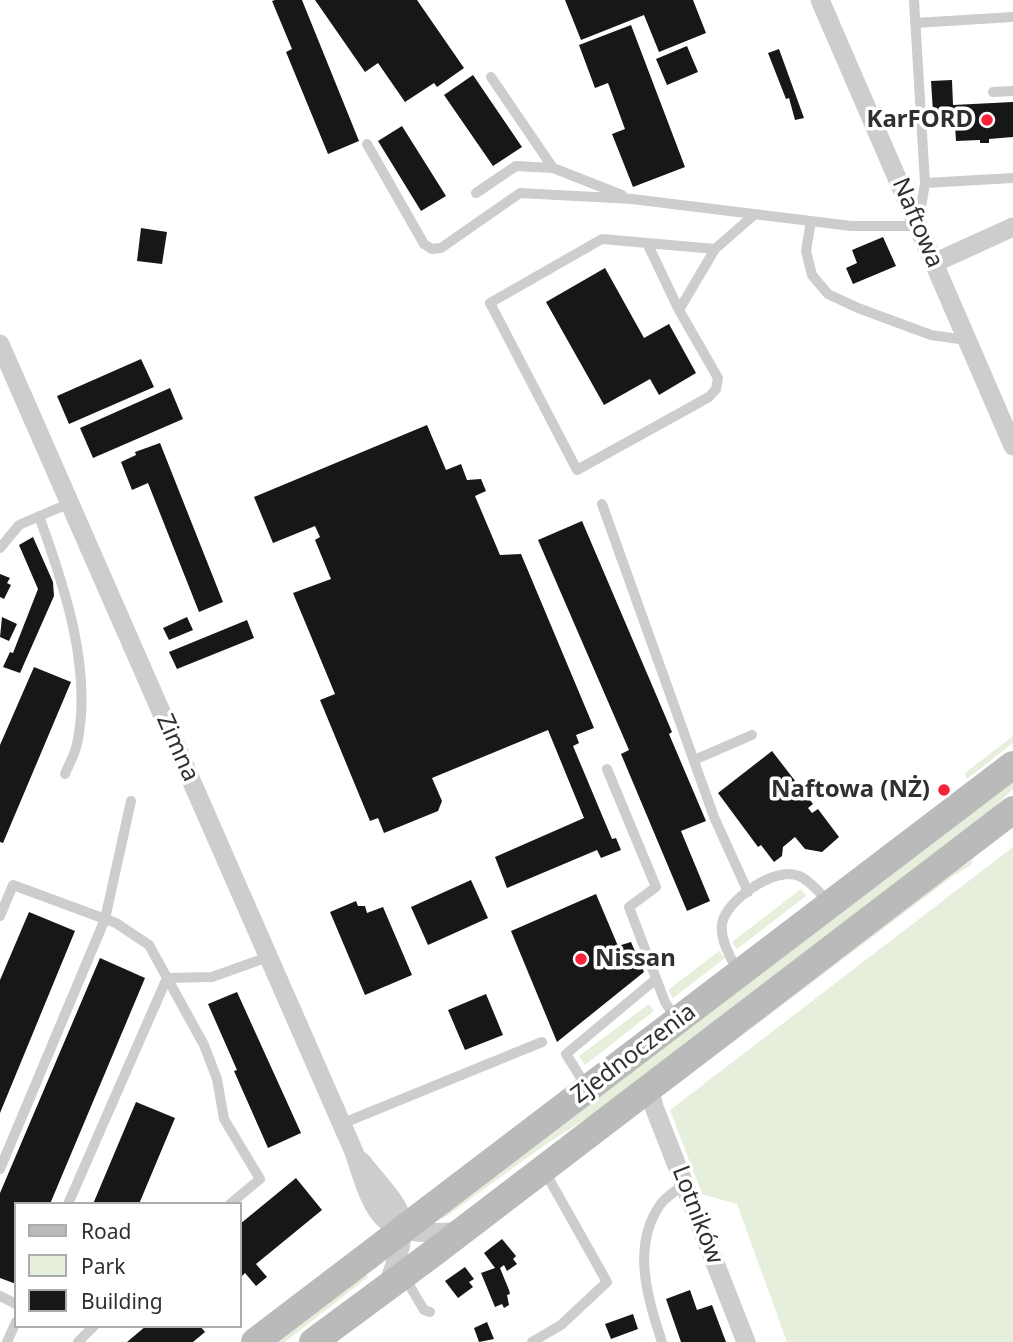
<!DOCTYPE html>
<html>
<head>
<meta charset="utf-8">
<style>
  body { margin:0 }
  #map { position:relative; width:1013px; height:1342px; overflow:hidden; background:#fff; font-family:"Noto Sans",sans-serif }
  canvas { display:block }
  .legend { position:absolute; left:14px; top:1202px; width:228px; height:126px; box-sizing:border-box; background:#fff; border:2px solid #acacac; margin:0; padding:9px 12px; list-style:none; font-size:21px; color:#303030 }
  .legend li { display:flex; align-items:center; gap:14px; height:35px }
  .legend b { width:35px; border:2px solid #acacac }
</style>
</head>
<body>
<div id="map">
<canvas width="1013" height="1342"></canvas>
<ul class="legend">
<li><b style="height:9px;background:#bababa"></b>Road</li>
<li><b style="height:19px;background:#e6eedc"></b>Park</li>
<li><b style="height:19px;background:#171717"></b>Building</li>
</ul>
</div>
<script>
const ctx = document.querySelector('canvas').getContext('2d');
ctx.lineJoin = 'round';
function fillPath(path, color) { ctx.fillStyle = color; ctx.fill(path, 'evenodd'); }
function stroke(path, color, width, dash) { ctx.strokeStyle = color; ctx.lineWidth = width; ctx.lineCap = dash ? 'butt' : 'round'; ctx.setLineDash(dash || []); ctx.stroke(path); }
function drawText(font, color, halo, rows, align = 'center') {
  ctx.font = font + ' "Noto Sans",sans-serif'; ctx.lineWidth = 7; ctx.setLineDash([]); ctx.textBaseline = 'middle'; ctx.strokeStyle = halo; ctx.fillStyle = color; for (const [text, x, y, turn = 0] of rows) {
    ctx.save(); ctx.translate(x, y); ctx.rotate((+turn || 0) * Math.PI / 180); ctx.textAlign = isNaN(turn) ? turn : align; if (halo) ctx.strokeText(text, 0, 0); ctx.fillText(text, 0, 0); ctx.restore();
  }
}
fillPath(new Path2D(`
  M 1013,736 L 1013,743 L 967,779 L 965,773 Z
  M 1013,777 L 1013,789 L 979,822 L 622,1096 L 546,1144 L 447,1216 L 438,1220 Z
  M 1013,847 L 1013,1342 L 787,1342 L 737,1204 L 702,1194 L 670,1110 Z
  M 973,859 L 971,865 L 953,876 L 669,1091 L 671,1084 L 923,892 Z
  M 801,889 L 806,896 L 737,949 L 732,942 Z
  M 719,951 L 725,958 L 673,998 L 668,990 Z
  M 649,1004 L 654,1011 L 585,1065 L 579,1056 Z
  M 364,1271 L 368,1277 L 285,1342 L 276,1342 Z`), '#e6eedc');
fillPath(new Path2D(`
  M 275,0 L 302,0 L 359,141 L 328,154 L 286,52 L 292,49 L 272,1 Z
  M 315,0 L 417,0 L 464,68 L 437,87 L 434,83 L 405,102 L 378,63 L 365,72 Z
  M 565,0 L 693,0 L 706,33 L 659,52 L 644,15 L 581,40 Z
  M 631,25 L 685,167 L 633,187 L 612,134 L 625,129 L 608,83 L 595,88 L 579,45 Z
  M 687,46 L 698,72 L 667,85 L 656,59 Z
  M 779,49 L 804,118 L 795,120 L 789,98 L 786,99 L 768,53 Z
  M 473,75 L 522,147 L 493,166 L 444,95 Z
  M 952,80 L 953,105 L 1013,102 L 1013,137 L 989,139 L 989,143 L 980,143 L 980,140 L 956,141 L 954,111 L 933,112 L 931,81 Z
  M 402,126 L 446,196 L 421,211 L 378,141 Z
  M 141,228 L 167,232 L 162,264 L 137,261 Z
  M 883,237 L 896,266 L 853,284 L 846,268 L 857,263 L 852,250 Z
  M 605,268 L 644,338 L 669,324 L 696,373 L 659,395 L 650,379 L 604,405 L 546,302 Z
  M 141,359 L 154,387 L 69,424 L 57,396 Z
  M 170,388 L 183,419 L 93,458 L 80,428 Z
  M 427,425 L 446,470 L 461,464 L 467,480 L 481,479 L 486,491 L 475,496 L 500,555 L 521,554 L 594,728 L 576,735 L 579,743 L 573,746 L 612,839 L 616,838 L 621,850 L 601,858 L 597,850 L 507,888 L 495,857 L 584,818 L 548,730 L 432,778 L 442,801 L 438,811 L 384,833 L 378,818 L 370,821 L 320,700 L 335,694 L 293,593 L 331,579 L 315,540 L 320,537 L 315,526 L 273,543 L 254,497 Z
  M 160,443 L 223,602 L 199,612 L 148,483 L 132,490 L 121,462 L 136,455 L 135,452 Z
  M 582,521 L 672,732 L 669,734 L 706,821 L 681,831 L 710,901 L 687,911 L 621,754 L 629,750 L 538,540 Z
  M 33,537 L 53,582 L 54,596 L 20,673 L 3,667 L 10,652 L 13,653 L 38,589 L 19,545 Z
  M 0,574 L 10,578 L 7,583 L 11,585 L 4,599 L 0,597 Z
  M 2,617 L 17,624 L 9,641 L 0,637 Z
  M 187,617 L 193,630 L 169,640 L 163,628 Z
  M 247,620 L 254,638 L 177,669 L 169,652 Z
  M 34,667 L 71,682 L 3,843 L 0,842 L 0,745 Z
  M 772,751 L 813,804 L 808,808 L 812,813 L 818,809 L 839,837 L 822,852 L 805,849 L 795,837 L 783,847 L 782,856 L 774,862 L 761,845 L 758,847 L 718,793 Z
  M 471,880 L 488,918 L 428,945 L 411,907 Z
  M 596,894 L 618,946 L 631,942 L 644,972 L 557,1042 L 511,931 Z
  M 356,901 L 358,906 L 365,906 L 367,913 L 383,907 L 412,975 L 365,995 L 330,912 Z
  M 29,912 L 75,931 L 0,1113 L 0,980 Z
  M 100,958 L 145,978 L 50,1204 L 16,1204 L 16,1284 L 0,1278 L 0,1193 Z
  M 237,992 L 301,1133 L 268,1148 L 234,1071 L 237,1070 L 208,1004 Z
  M 486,994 L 503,1035 L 465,1050 L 448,1010 Z
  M 136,1102 L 175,1118 L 139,1204 L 93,1204 Z
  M 296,1178 L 322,1210 L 256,1264 L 267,1277 L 256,1286 L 245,1273 L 240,1278 L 240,1224 Z
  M 502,1239 L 516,1256 L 513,1259 L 517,1264 L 507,1271 L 504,1265 L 500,1268 L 509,1290 L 510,1294 L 507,1295 L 509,1305 L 504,1308 L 502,1304 L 495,1307 L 481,1273 L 495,1268 L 484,1253 Z
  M 465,1267 L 474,1279 L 469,1282 L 473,1287 L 458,1298 L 445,1281 Z
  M 690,1290 L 697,1310 L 712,1305 L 726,1342 L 681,1342 L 666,1299 Z
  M 633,1314 L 638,1329 L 611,1339 L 605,1324 Z
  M 487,1322 L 494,1339 L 479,1342 L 474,1328 Z
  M 146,1326 L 200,1326 L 205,1332 L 193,1342 L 127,1342 Z`), '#171717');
stroke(new Path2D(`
  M 915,23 L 1013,17
  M 491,77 L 553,168
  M 993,92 L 1013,91
  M 367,144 L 424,244 L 432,249 L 441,248 L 520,193 L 632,199 L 851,226 L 918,226 L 925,183 L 914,0
  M 925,183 L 1013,178
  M 476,193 L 516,166 L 553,168 L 622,195
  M 811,221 L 806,251 L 812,275 L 828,294 L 858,308 L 931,335 L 966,340
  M 647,243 L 679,310 L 718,378 L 716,389 L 709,397 L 577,470 L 490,303 L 602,239 L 715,249
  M 679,310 L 715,249 L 755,214
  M 602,504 L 714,817 L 748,892
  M 39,516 C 64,585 93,670 77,744 C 75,754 69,764 65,774
  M 0,548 L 19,525 L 70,503
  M 694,760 L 752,735
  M 607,769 L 656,887 L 629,907 L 665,1002 L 676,1019
  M 0,916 L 13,885 L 116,923 L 149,945 L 204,1045 L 217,1079 L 224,1119 L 260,1179 L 230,1204
  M 737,970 C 730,956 720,940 722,924 C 725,901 776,865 799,876 C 810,880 819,893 828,901
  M 586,1086 L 566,1054 L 656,979
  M 341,1124 L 542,1042
  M 0,1169 L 105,919 L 131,801
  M 68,1204 L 167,978 L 212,977 L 268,957
  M 405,1278 L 424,1310 L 430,1312
  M 0,1296 L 16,1304
  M 7,1342 L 16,1322
  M 78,1342 L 94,1326
  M 532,1342 L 561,1325 L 607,1282 L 545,1172
  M 662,1342 C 648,1299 631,1247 660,1205 C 665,1197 677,1190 685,1184`), '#cdcdcd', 10);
stroke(new Path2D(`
  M 820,0 L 1013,446
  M 934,263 L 1013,227
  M 0,344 L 354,1152 C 377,1224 382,1238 462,1231
  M 649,1088 L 654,1107 L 746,1342
  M 361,1161 C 406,1216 414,1214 388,1284`), '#cdcdcd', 19);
stroke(new Path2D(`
  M 255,1342 L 1013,765
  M 313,1342 L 432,1254 L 1013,810`), '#bababa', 28);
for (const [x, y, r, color] of [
  [987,120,7,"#f62235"],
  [944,790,7,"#f62235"],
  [581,959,7,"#f62235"]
]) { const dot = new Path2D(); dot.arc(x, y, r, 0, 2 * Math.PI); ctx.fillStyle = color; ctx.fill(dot); stroke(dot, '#fff', 2.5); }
drawText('bold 24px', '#303030', '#fff', [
  ["KarFORD",973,120],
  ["Naftowa (NŻ)",930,790],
  ["Nissan",595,959,"left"]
], 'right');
drawText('24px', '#303030', '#fff', [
  ["Naftowa",917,223,67],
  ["Zimna",177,748,66],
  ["Zjednoczenia",634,1054,-37],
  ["Lotników",697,1215,69]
]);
</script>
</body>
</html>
